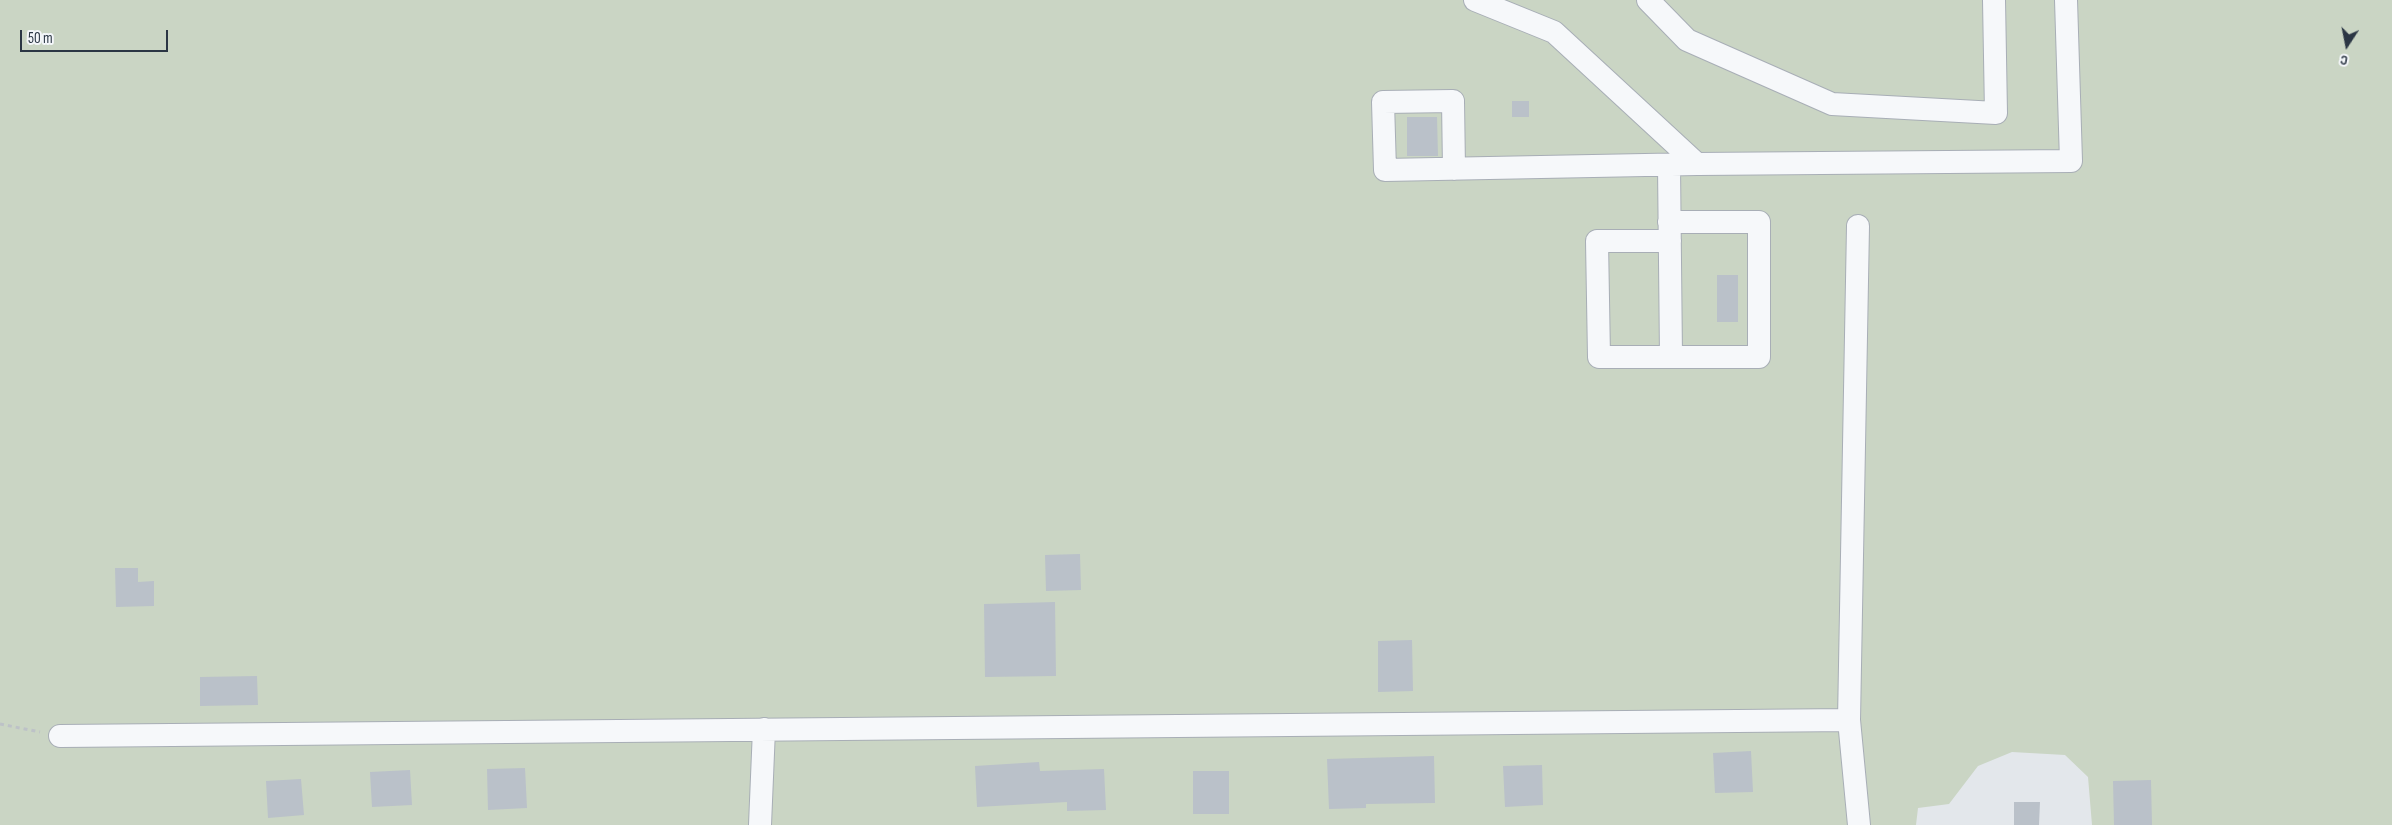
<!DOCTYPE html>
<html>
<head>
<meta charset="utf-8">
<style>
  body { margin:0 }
  #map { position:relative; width:2392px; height:825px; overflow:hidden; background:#e3e7eb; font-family:"Sofia Sans Condensed",sans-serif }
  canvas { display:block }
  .north { position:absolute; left:2322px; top:20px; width:50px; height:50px; -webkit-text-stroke:4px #f3f6f9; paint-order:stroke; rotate:191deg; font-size:14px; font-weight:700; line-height:20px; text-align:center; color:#2b3644 }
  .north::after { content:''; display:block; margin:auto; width:18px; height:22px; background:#2b3644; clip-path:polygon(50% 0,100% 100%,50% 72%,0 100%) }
  .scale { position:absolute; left:20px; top:30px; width:148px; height:22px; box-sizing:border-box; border:2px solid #2b3644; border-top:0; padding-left:6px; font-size:15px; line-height:18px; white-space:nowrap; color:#2b3644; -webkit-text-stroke:4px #f3f6f9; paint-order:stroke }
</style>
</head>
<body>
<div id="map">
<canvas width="2392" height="825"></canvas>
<div class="north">С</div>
<div class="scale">50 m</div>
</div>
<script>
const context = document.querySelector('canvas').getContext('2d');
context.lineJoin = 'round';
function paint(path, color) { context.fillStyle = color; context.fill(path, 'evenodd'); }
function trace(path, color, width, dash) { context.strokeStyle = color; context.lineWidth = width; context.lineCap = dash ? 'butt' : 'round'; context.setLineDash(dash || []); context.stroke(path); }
const green = new Path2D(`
  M 0,0 L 2392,0 L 2392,825 L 2092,825 L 2088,777 L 2065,755 L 2012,752 L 1978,766 L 1949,804 L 1918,808 L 1916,825 L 0,825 Z`);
const building = new Path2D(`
  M 1512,101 L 1529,101 L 1529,117 L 1512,117 Z
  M 1407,117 L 1437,117 L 1438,156 L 1407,156 Z
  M 1717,275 L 1738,275 L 1738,322 L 1717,322 Z
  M 1080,554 L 1081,590 L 1046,591 L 1045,555 Z
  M 115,568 L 138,568 L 138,582 L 154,581 L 154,606 L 116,607 Z
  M 1055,602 L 1056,676 L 985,677 L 984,604 Z
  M 1412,640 L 1413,691 L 1378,692 L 1378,641 Z
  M 257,676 L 258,705 L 200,706 L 200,677 Z
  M 1751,751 L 1753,792 L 1715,793 L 1713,753 Z
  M 1434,756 L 1435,803 L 1366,804 L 1366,808 L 1329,809 L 1327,759 Z
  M 1039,762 L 1040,771 L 1104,769 L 1106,810 L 1067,811 L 1067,802 L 977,807 L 975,766 Z
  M 1542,765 L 1543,805 L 1505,807 L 1503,766 Z
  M 525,768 L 527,808 L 488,810 L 487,769 Z
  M 410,770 L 412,805 L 372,807 L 370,772 Z
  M 1193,771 L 1229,771 L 1229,814 L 1193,814 Z
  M 301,779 L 304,815 L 268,818 L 266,781 Z
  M 2151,780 L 2152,825 L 2114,825 L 2113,781 Z
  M 2014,802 L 2040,802 L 2039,825 L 2014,825 Z`);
const path = new Path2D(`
  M 0,724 L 40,732`);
const minor = new Path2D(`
  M 1475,0 L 1554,32 L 1697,164
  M 1648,0 L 1687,40 L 1832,104 L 1996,113 L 1994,0
  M 1669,166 L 1671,357
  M 1454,169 L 1453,101 L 1383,102 L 1385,170 L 1697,164 L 2071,161 L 2066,0
  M 1669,222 L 1759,222 L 1759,357 L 1599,357 L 1597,241 L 1670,241
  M 1858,226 L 1849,720 L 1859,825
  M 60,736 L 1849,720
  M 760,825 L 764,729`);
paint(green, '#cad5c4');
paint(building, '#bac1c9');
trace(minor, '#a8aeb6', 24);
trace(path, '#bdc2c7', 3, [4, 4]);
trace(minor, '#f6f8fa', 22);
</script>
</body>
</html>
